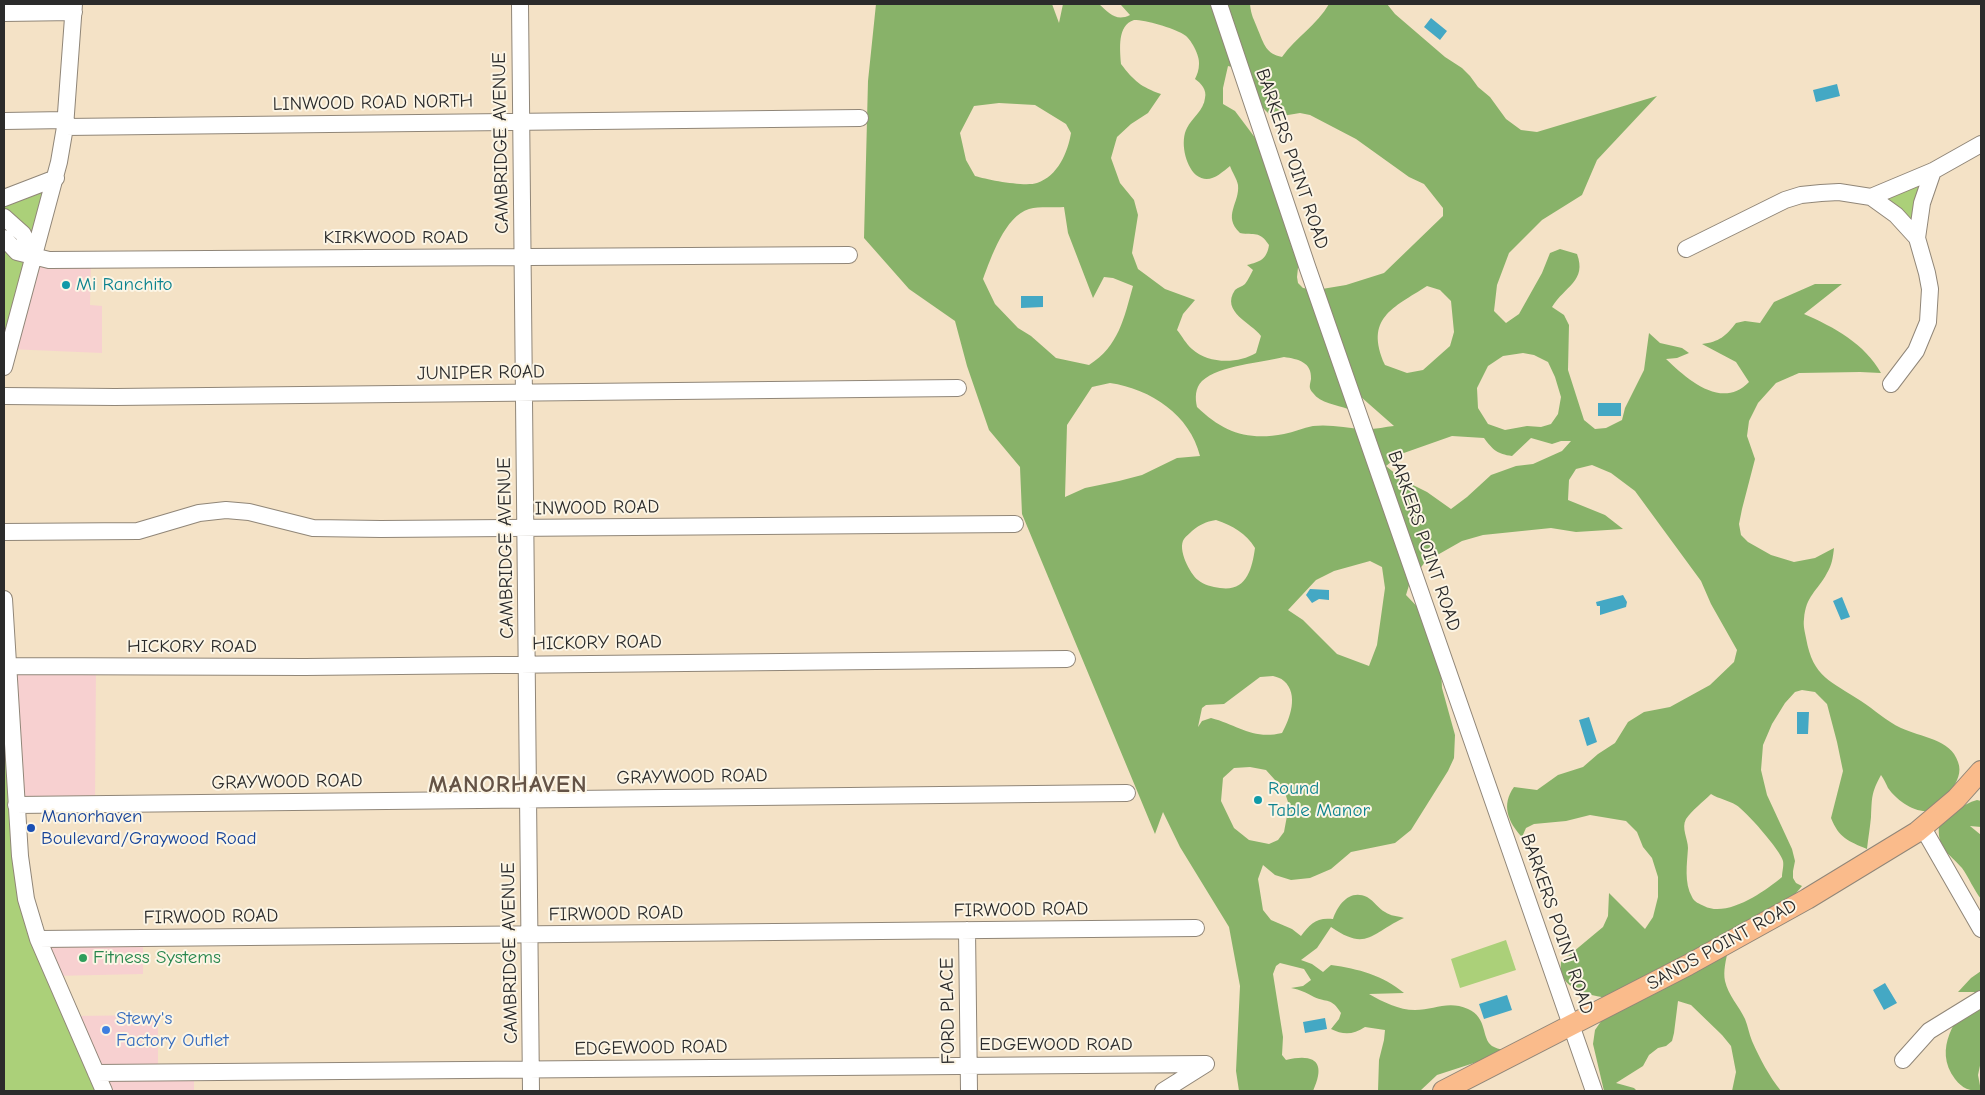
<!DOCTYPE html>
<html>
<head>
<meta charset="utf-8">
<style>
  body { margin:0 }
  #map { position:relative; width:1985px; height:1095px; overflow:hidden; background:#f4e2c6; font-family:"Comic Neue",sans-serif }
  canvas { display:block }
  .frame { position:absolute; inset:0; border:5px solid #2b2b2b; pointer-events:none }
</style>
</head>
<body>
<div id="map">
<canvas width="1985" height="1095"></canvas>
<div class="frame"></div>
</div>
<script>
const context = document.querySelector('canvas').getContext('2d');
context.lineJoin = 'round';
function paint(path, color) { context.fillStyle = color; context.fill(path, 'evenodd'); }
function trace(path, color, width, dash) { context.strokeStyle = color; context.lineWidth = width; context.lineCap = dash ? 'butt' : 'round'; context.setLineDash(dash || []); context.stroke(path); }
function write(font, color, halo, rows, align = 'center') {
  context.font = font + ' "Comic Neue",sans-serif'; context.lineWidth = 4; context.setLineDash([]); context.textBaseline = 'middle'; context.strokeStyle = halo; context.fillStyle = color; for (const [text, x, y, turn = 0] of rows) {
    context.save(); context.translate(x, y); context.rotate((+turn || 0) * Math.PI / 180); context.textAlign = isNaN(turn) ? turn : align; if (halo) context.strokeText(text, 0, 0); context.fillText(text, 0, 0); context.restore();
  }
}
const built = new Path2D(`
  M 33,256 L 91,261 L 90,305 L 102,306 L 102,353 L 8,349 Z
  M 8,666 L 96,667 L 95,804 L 16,805 Z
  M 143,938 L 143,974 L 53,976 L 38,939 Z
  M 158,1015 L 158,1071 L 194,1071 L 194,1091 L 104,1091 L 71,1016 Z`);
const green = new Path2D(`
  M 56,178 L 4,366 L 4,198 Z
  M 1925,179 L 1913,227 L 1881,198 Z
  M 4,595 L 26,900 L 104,1091 L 4,1091 Z
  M 1506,940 L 1516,970 L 1460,988 L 1451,959 Z`);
const forest = new Path2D(`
  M 876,4 L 1052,4 L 1059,23 L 1063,4 L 1099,4 C 1109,13 1116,22 1130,15 L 1121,5 L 1123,4 L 1250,4 C 1251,16 1254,19 1258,30 C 1264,44 1266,54 1282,57 C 1296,37 1317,25 1329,4 L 1387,4 L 1395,14 L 1445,57 L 1462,68 L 1470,76 L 1478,87 L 1490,97 L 1506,119 L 1521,130 L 1537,132 L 1657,96 L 1597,160 L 1582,195 L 1542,220 L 1509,253 L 1497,285 L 1494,311 L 1506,323 L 1519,314 L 1542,273 L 1550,253 L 1560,249 L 1577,254 C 1587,281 1565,286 1552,307 L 1564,315 L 1569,325 L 1568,370 L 1584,420 L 1595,429 L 1606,428 L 1622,420 L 1625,408 L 1644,370 L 1649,333 L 1660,343 L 1682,348 L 1689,353 L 1677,358 L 1666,359 C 1688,380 1722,410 1749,382 L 1736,362 L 1702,344 C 1719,342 1726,336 1736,323 L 1745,321 L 1760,323 L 1774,302 L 1815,284 L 1842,284 L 1804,314 C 1834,327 1865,344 1881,373 L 1860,372 L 1799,373 L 1776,383 L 1758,403 L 1749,421 L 1747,436 L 1755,459 L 1742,509 L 1739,524 L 1741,535 L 1748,542 L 1771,555 L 1794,562 L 1815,558 L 1834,548 C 1833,557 1832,565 1827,573 C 1817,592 1806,595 1804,619 C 1803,626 1805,632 1806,638 C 1813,678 1831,681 1861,701 C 1875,710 1886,721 1901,728 C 1920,737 1951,739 1958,762 C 1962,772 1957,782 1951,790 C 1946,795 1943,804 1937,808 C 1921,818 1898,802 1888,788 C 1886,784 1884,779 1881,775 C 1871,793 1872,798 1871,817 C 1870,828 1868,839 1867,849 C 1848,841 1839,838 1831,818 L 1843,771 L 1837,742 L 1827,704 L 1815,692 L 1802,690 L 1795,692 L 1785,703 L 1772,724 L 1763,745 L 1761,770 L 1767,795 L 1792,849 L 1795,861 L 1793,871 L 1793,878 L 1796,883 L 1802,886 L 1792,898 L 1610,998 C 1589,996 1557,989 1561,962 L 1603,927 L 1608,916 L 1609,893 L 1645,929 L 1653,917 L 1658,897 L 1658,877 L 1652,858 L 1643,847 L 1637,832 L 1626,821 L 1590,815 L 1566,821 L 1534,824 L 1526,828 L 1522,837 C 1508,822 1501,805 1514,787 L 1537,790 L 1558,775 L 1583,767 L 1598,754 L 1615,743 L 1628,722 L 1644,712 L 1670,707 L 1710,685 L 1734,662 L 1737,650 L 1711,604 L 1701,581 L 1635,491 L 1611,473 L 1592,465 L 1576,469 L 1569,480 L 1568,500 L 1605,515 L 1623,529 L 1576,532 L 1551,528 L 1483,535 L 1462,541 L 1425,562 L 1410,582 L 1406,595 L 1429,619 L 1440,648 L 1442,688 L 1455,735 L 1454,758 L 1448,771 L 1411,830 L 1395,843 L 1351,852 L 1331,869 L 1310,878 L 1291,880 L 1275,875 L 1263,865 L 1258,879 L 1263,910 L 1271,920 L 1292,929 L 1301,936 C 1310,924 1316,917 1333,919 C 1338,905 1349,889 1367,897 C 1374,901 1379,909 1385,912 C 1390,916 1398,916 1404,918 C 1371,933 1367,952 1331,927 L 1317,948 L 1301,960 L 1312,964 L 1323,972 L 1331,965 C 1359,969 1382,975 1404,993 L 1369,994 C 1383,1002 1399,1010 1415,1010 C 1434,1010 1448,1000 1468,1009 C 1488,1018 1481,1038 1492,1046 C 1495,1048 1500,1049 1503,1050 L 1477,1062 L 1437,1075 L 1420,1091 L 1378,1091 L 1379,1060 L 1384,1040 L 1385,1030 L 1365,1027 C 1353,1035 1343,1035 1331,1029 L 1339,1019 L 1341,1013 C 1331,997 1327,1003 1314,997 C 1305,992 1301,990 1291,988 L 1303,986 L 1311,980 L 1304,969 L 1280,963 L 1276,966 L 1273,974 L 1283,1037 L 1282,1055 L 1286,1060 C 1316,1053 1326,1063 1313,1091 L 1239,1091 L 1236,1071 L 1240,986 L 1229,927 L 1180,847 L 1163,812 L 1155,834 L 1022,514 L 1020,467 L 989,430 L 967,366 L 955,321 L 909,289 L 864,238 L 868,81 ZM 1134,20 C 1146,20 1173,28 1183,34 C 1191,38 1200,56 1199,64 C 1199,70 1197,75 1195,79 C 1201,83 1207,90 1205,98 C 1204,110 1192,118 1187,128 C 1180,141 1185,165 1196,175 C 1209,185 1220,174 1230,166 C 1232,172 1237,179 1238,185 C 1240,203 1222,216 1240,233 C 1255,236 1259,230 1269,245 C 1267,259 1260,262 1247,265 L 1253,270 C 1251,274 1248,280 1245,284 C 1242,287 1238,287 1235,290 C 1220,312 1252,323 1261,336 L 1256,353 C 1238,364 1208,364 1192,349 C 1186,344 1182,336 1177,330 L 1183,314 L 1195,300 L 1165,289 L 1138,269 L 1132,253 L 1138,215 L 1134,200 L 1120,183 L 1111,158 L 1117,137 L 1131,124 L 1148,113 L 1161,94 C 1141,87 1134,81 1121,64 C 1120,49 1117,25 1134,20 ZM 1228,66 L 1243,70 L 1261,106 L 1269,114 L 1282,116 L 1300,113 L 1310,115 L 1356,139 L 1409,177 L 1424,184 L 1443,208 L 1443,216 L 1384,273 L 1346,285 L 1316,290 L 1303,288 L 1298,283 L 1297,277 L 1299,258 L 1259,143 L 1235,111 L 1223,104 L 1223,88 ZM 999,103 L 1035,105 L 1066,124 L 1071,133 C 1068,152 1058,176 1037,183 C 1025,187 988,180 975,176 L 966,160 L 960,133 L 974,106 ZM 1064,207 L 1068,233 L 1093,298 L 1104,277 L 1113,278 L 1133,286 C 1124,318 1119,346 1089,365 L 1056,358 L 1031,336 L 1018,328 L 995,304 L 983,279 C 991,258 1005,216 1029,209 C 1040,206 1054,208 1064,207 ZM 1427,286 L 1440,290 L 1451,301 L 1454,332 L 1450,346 L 1423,370 L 1407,373 L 1385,365 C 1364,318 1393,308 1427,286 ZM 1523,353 L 1534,355 L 1548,362 L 1555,377 L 1561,397 L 1558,414 L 1551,424 L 1541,427 L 1527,426 L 1505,430 L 1488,424 L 1478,408 L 1477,388 L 1488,366 L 1503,356 ZM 1284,357 C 1298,359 1312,362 1311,379 C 1310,385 1308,388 1313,393 C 1320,403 1337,405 1348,409 L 1344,382 L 1394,426 C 1384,427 1373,430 1363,429 C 1347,428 1330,424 1313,426 C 1303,428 1294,432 1284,434 C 1247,441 1223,432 1197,407 C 1195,398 1195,388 1202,381 C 1220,365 1261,363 1284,357 ZM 1110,383 C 1151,389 1190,415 1200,456 L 1177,458 L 1142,475 L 1119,481 L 1085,488 L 1065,497 L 1067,425 L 1092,387 ZM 1452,436 L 1484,438 C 1493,450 1497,454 1512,456 L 1531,438 L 1552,444 L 1561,441 L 1571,441 L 1562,451 L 1533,464 L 1516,466 L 1491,475 L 1467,497 L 1451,509 L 1427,492 L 1403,480 L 1386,466 L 1401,454 ZM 1216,520 C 1233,526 1246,533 1255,548 C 1252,570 1246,592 1220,588 C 1212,587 1204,585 1198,580 C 1190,574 1177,549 1184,539 C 1186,536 1190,533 1192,531 C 1201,524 1205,522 1216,520 ZM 1370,561 L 1382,567 L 1385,588 L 1377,645 L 1369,666 L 1337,654 L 1303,620 L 1288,610 L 1316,580 L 1334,571 ZM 1273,676 C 1276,677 1281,678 1284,681 C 1299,694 1290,719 1282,733 C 1252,740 1238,725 1211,718 L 1202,721 L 1198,727 L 1202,708 L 1206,705 L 1224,704 L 1260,677 ZM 1250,767 L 1266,770 L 1284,790 L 1289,805 L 1284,832 L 1278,840 L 1269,844 L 1249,840 L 1234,828 L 1221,801 L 1223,778 L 1234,768 ZM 1711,794 C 1719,799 1728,800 1736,805 C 1745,810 1781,851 1783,861 C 1784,866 1782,872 1782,877 C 1764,892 1727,918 1704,906 C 1700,904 1694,902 1692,897 C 1684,883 1687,864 1688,848 C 1688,839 1681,828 1686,819 C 1692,810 1703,802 1711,794 Z
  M 1977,800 L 1981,801 L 1981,827 L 1970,826 L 1981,835 L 1981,899 C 1974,890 1969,878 1962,868 C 1947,851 1937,849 1939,824 C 1951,815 1962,804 1977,800 Z
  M 1728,950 C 1726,960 1723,971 1725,981 C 1728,995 1739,1006 1745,1019 C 1748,1026 1749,1034 1752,1041 C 1760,1059 1769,1076 1781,1091 L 1732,1091 L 1736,1072 L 1731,1046 L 1722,1035 L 1691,1005 L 1678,1001 L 1674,1033 L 1672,1041 L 1666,1046 L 1658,1048 L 1649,1055 L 1643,1066 L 1616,1083 L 1634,1088 L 1637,1091 L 1604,1091 L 1593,1044 L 1595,1030 L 1604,1017 L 1618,1008 L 1629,1007 L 1639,998 Z
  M 1981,971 L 1981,1061 L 1978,1075 L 1981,1091 C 1969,1091 1963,1089 1955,1079 C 1932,1048 1957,1018 1975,992 L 1958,992 L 1971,978 Z`);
const water = new Path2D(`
  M 1431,18 L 1447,31 L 1440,40 L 1424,27 Z
  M 1837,84 L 1840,96 L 1816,102 L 1813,90 Z
  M 1021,296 L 1043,296 L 1043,307 L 1021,308 Z
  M 1598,403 L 1621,403 L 1621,416 L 1598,416 Z
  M 1310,589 L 1329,590 L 1329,600 L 1319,599 L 1312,603 L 1306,595 Z
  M 1623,595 L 1627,602 L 1626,607 L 1600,615 L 1600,606 L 1597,606 L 1596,602 Z
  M 1842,597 L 1850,617 L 1841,620 L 1833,601 Z
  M 1797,712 L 1809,712 L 1808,734 L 1797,734 Z
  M 1589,717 L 1597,742 L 1587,746 L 1579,720 Z
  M 1885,983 L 1897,1003 L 1884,1010 L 1873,990 Z
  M 1507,995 L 1512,1010 L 1484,1019 L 1479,1004 Z
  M 1325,1018 L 1327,1029 L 1305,1033 L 1303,1022 Z`);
const minor = new Path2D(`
  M 520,4 L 531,1091
  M 1219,4 L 1307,266 L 1594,1091
  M 4,13 L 74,12
  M 4,121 L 66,120
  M 65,127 L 860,118
  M 1871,197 L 1896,215 L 1917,238
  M 4,198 L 56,178
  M 4,217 L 23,234 L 33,256
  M 4,238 L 17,252 L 49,260 L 849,255
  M 1686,249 L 1785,200 L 1801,195 L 1821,193 L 1839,192 L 1871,197 L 1933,171 L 1981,144
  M 4,367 L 59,162 L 65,127 L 74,4
  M 1891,384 L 1916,351 L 1928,322 L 1930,289 L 1927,273 L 1917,238 L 1922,203 L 1933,171
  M 4,396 L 115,397 L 958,388
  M 4,532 L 138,531 L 199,513 L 226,510 L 249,512 L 313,528 L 381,529 L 1015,524
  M 4,599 L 20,856 L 26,899 L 38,939 L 104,1091
  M 8,666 L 305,667 L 1067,659
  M 16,805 L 1127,793
  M 1923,828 L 1981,929
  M 967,930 L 969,1091
  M 38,939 L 1196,928
  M 1903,1060 L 1929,1031 L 1981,999
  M 96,1073 L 1206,1064
  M 1163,1091 L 1206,1064`);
const major = new Path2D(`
  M 1443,1091 L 1688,965 L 1807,899 L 1917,832 L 1956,799 L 1981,771`);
const markers = [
  [66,285,5,"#0f9aa8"],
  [1258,800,5,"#0f9aa8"],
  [31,828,5,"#1a4fb4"],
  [83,958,5,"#2e9e5b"],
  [106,1030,5,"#3f7fe0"]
];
const streetNames = [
  ["LINWOOD ROAD NORTH",373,103,-1],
  ["CAMBRIDGE AVENUE",501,143,-91],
  ["BARKERS POINT ROAD",1292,159,71],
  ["KIRKWOOD ROAD",396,238],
  ["JUNIPER ROAD",481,373,-1],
  ["INWOOD ROAD",597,508,-1],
  ["BARKERS POINT ROAD",1424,541,71],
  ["CAMBRIDGE AVENUE",506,548,-91],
  ["HICKORY ROAD",597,643,-1],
  ["HICKORY ROAD",192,647],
  ["GRAYWOOD ROAD",692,777,-1],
  ["GRAYWOOD ROAD",287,782,-1],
  ["FIRWOOD ROAD",1021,910,-1],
  ["FIRWOOD ROAD",616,914,-1],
  ["FIRWOOD ROAD",211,917,-1],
  ["BARKERS POINT ROAD",1557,924,71],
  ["SANDS POINT ROAD",1722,945,-29],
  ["CAMBRIDGE AVENUE",510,953,-91],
  ["FORD PLACE",948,1011,-91],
  ["EDGEWOOD ROAD",1056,1045],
  ["EDGEWOOD ROAD",651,1048,-1]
];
const cultureNames = [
  ["Mi Ranchito",76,285],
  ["Round",1268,789],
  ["Table Manor",1268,811]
];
const transitNames = [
  ["Manorhaven",41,817],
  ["Boulevard/Graywood Road",41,839]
];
const leisureNames = [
  ["Fitness Systems",93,958]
];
const shopNames = [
  ["Stewy's",116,1019],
  ["Factory Outlet",116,1041]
];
const districtNames = [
  ["MANORHAVEN",508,785]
];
paint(built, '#f7d0d0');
paint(green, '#abd079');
paint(forest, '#88b269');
paint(water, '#44a8c4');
trace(minor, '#908678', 18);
trace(major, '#908678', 22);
trace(minor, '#fff', 16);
trace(major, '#fabb8b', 20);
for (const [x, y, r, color] of markers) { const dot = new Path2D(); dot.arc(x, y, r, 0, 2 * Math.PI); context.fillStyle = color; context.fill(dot); trace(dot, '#fcf5e5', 2); }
write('19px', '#2b2b2b', '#fcf5e5', streetNames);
write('19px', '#0d838f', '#fcf5e5', cultureNames, 'left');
write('19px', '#164399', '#fcf5e5', transitNames, 'left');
write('19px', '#27864d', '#fcf5e5', leisureNames, 'left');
write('19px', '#366cbe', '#fcf5e5', shopNames, 'left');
context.letterSpacing = '1px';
write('bold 24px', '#645346', '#fcf5e5', districtNames);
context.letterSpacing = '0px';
</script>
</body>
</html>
